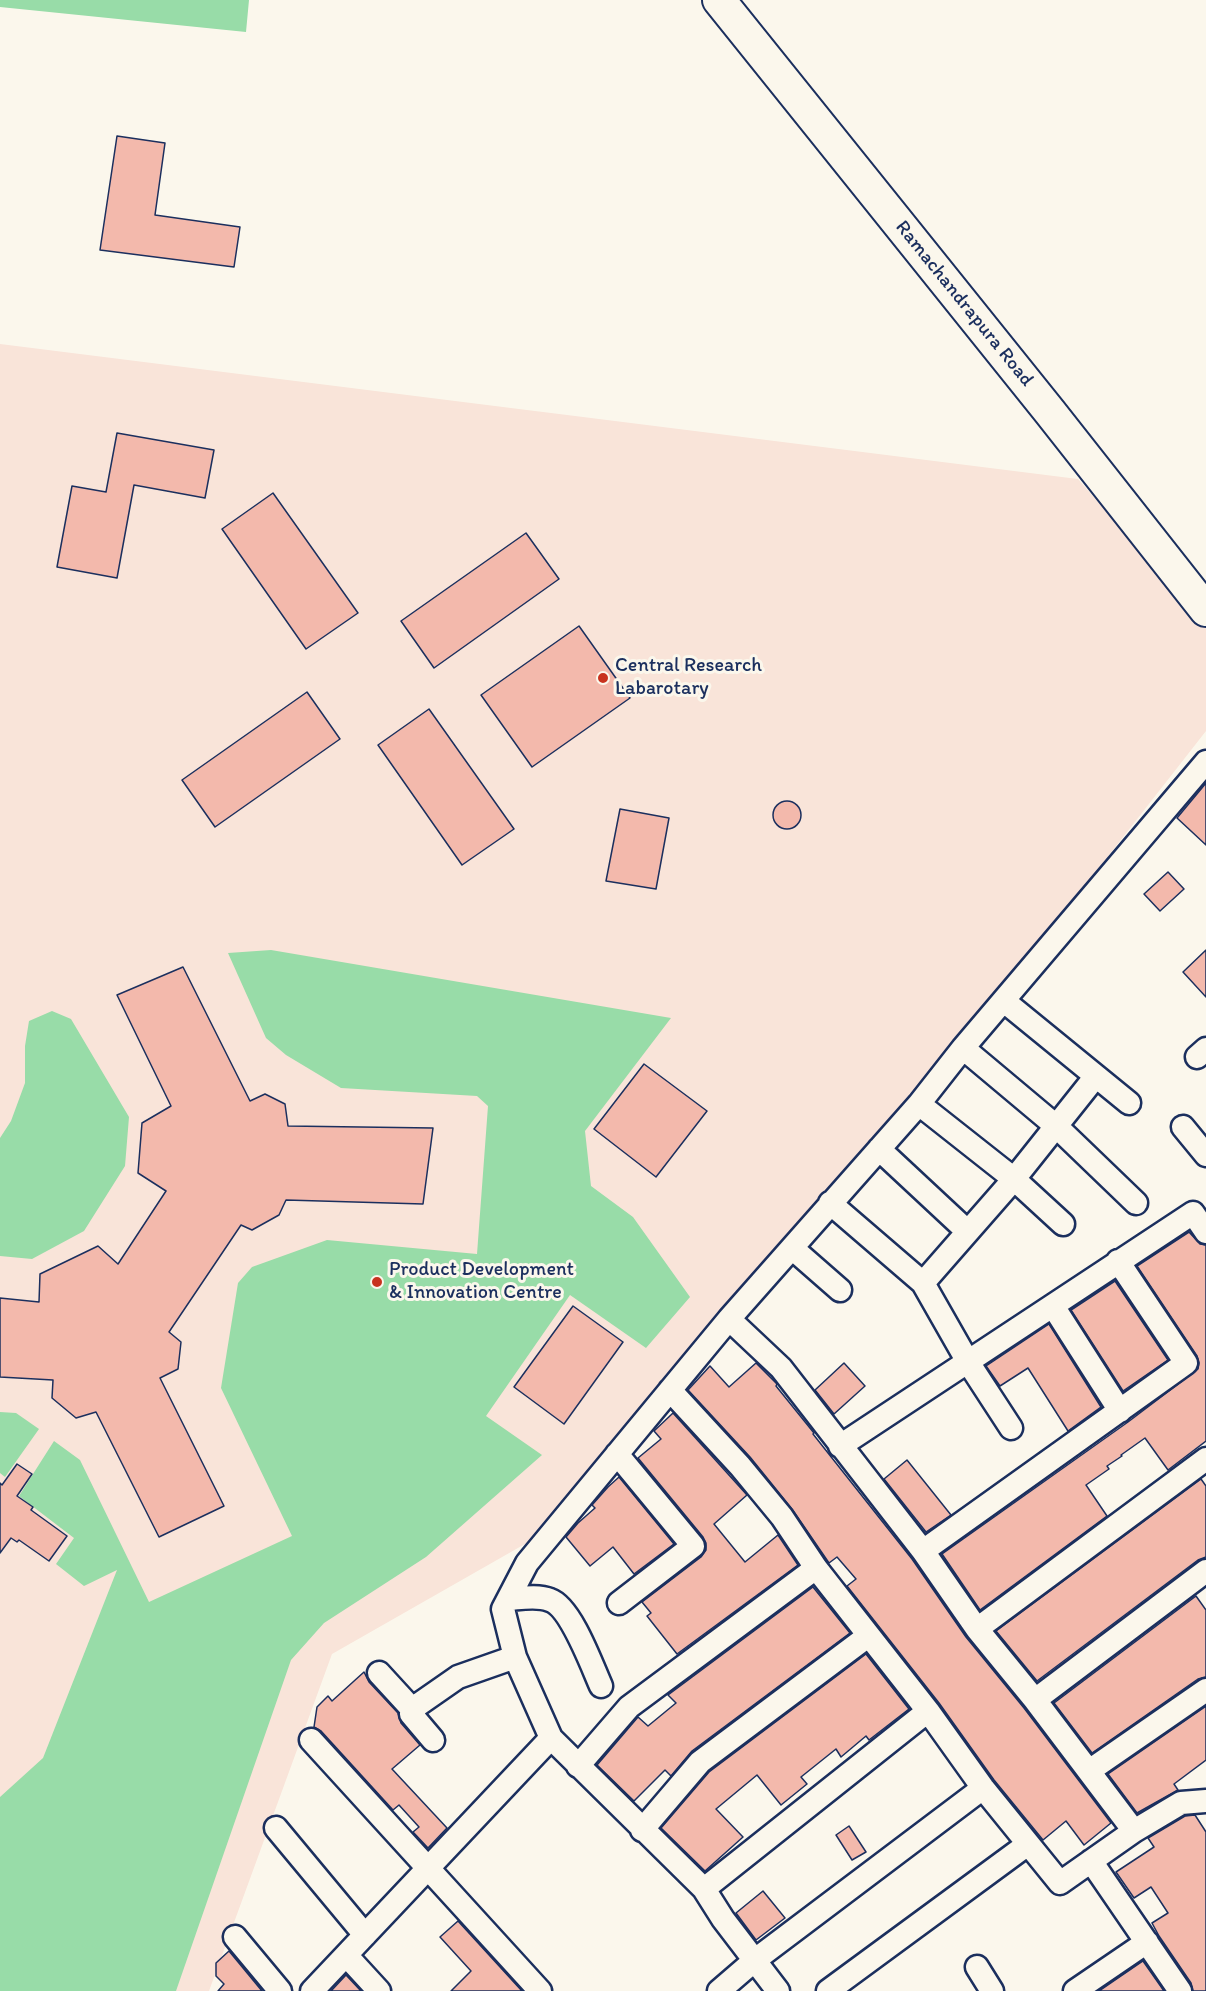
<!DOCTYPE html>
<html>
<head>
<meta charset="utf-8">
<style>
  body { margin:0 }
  canvas { display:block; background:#fbf7ec }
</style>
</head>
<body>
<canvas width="1206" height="1991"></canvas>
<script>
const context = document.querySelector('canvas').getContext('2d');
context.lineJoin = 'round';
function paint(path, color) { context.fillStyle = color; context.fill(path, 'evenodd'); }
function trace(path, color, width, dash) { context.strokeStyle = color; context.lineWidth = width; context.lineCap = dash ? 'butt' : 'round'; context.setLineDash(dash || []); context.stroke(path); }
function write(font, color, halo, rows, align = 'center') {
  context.font = font + ' Itim,sans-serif'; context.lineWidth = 6; context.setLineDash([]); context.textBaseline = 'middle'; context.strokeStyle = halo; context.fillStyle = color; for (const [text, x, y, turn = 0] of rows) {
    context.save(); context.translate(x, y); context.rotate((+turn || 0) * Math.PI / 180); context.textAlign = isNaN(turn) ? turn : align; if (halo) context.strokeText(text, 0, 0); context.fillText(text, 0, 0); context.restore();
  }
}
const built = new Path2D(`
  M 0,344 L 1078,479 L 1206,626 L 1206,731 L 976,1025 L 532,1540 L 332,1654 L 209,1991 L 0,1991 Z`);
const green = new Path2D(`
  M 0,0 L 249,0 L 246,32 L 0,7 Z
  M 271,950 L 671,1018 L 585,1131 L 591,1186 L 633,1217 L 690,1297 L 646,1348 L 570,1295 L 486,1416 L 542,1455 L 426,1557 L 324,1623 L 291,1660 L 176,1991 L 0,1991 L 0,1797 L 43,1758 L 117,1570 L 84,1586 L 56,1564 L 74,1538 L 19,1496 L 54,1441 L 80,1460 L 149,1602 L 292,1536 L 221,1388 L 238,1283 L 252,1267 L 327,1240 L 477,1254 L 488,1106 L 477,1096 L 341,1088 L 286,1055 L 266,1038 L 228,953 Z
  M 52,1011 L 71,1019 L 129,1117 L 125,1166 L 84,1231 L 32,1259 L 0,1256 L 0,1138 L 11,1121 L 25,1083 L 25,1046 L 29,1021 Z
  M 0,1412 L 16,1413 L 39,1429 L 5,1477 L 0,1473 Z`);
const building = new Path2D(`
  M 117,136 L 165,143 L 155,215 L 240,227 L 234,267 L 100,250 Z
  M 117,433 L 214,450 L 205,498 L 134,485 L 117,578 L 57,567 L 72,486 L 106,492 Z
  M 273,493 L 358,613 L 306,649 L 222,529 Z
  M 526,533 L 559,579 L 434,668 L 401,621 Z
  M 579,626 L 630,698 L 532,767 L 481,695 Z
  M 307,692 L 340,739 L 215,827 L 182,780 Z
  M 429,709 L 514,829 L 462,865 L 378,745 Z
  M 1206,783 L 1206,845 L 1177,818 Z
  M773 815a14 14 0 1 1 28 0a14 14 0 1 1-28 0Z
  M 620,809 L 669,818 L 656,889 L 606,881 Z
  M 1168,872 L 1184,889 L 1160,911 L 1144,894 Z
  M 1206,950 L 1206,997 L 1183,972 Z
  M 183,967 L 250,1101 L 265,1094 L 285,1104 L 288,1126 L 433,1128 L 423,1204 L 286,1200 L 279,1215 L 252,1230 L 241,1225 L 169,1332 L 181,1342 L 178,1369 L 160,1378 L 224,1506 L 159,1537 L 96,1412 L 76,1418 L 52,1398 L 53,1380 L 0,1377 L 0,1298 L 39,1302 L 40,1274 L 98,1246 L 118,1264 L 166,1191 L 138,1173 L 142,1123 L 171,1106 L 117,995 Z
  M 644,1064 L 707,1111 L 656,1177 L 594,1129 Z
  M 1189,1232 L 1200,1244 L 1206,1245 L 1206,1441 L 1168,1470 L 1145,1438 L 1121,1455 L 1122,1456 L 1107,1466 L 1109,1469 L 1086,1485 L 1107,1516 L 980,1610 L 942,1554 L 1128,1422 L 1198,1369 L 1199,1363 L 1197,1356 L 1137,1266 Z
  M 1115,1281 L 1168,1360 L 1123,1391 L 1071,1310 Z
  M 573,1306 L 623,1342 L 564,1424 L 514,1387 Z
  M 1049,1324 L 1101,1407 L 1068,1431 L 1028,1368 L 1000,1386 L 986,1366 Z
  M 756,1363 L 777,1384 L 776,1386 L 814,1433 L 813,1434 L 912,1559 L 966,1637 L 1024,1708 L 1111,1823 L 1084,1845 L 1066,1821 L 1043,1840 L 994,1780 L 939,1703 L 847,1586 L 856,1579 L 837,1557 L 829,1563 L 792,1509 L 750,1457 L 688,1390 L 710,1366 L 729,1387 Z
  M 844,1363 L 865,1386 L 834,1414 L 815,1390 Z
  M 673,1413 L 747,1495 L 714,1524 L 745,1562 L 778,1535 L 798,1565 L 677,1654 L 647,1616 L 651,1613 L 642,1602 L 701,1557 L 706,1550 L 706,1543 L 703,1537 L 638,1458 L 661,1439 L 654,1431 Z
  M 907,1460 L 951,1515 L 926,1532 L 884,1479 Z
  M 17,1464 L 32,1474 L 17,1496 L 33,1507 L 31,1510 L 67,1536 L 49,1561 L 19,1540 L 17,1542 L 11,1538 L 0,1553 L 0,1483 L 2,1485 Z
  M 619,1477 L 674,1544 L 634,1574 L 613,1547 L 590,1566 L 566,1537 L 578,1523 L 595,1508 L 592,1505 L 608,1487 Z
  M 1201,1479 L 1206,1486 L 1206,1557 L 1198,1560 L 1037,1681 L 996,1631 Z
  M 813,1587 L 850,1633 L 692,1751 L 671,1776 L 665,1770 L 634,1801 L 597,1765 L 638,1717 L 648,1726 L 676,1703 L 668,1695 Z
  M 1196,1596 L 1206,1610 L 1206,1677 L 1198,1679 L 1092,1753 L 1054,1703 Z
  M 866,1654 L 909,1709 L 869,1740 L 866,1736 L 841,1757 L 836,1749 L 801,1777 L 807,1784 L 781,1805 L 757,1775 L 716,1809 L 743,1837 L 705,1871 L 661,1828 L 709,1772 Z
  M 364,1672 L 369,1682 L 398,1713 L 401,1723 L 420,1745 L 392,1769 L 447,1828 L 428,1848 L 413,1832 L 419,1827 L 399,1805 L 393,1810 L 321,1731 L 314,1727 L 317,1707 L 328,1696 L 332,1701 Z
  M 1206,1706 L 1206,1760 L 1174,1784 L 1178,1790 L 1137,1813 L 1108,1774 Z
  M 1195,1815 L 1206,1832 L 1206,1991 L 1193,1991 L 1191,1983 L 1159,1936 L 1152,1923 L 1168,1913 L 1151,1887 L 1134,1898 L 1116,1872 L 1154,1847 L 1148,1838 L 1185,1816 Z
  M 849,1826 L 866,1852 L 852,1860 L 836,1835 Z
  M 763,1891 L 785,1918 L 756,1940 L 736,1913 Z
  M 458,1921 L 522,1991 L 451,1991 L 471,1971 L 440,1937 Z
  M 229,1951 L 262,1991 L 218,1991 L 224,1984 L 216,1976 L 216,1963 Z
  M 1143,1961 L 1164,1991 L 1099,1991 Z
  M 346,1975 L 361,1991 L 331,1991 Z`);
const street = new Path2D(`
  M 1004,1001 L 1129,1103
  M 963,1048 L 1056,1126 L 1136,1203
  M 1197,1057 L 1206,1049
  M 919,1104 L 1014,1179 L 1063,1224
  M 1183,1127 L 1206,1155
  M 879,1149 L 967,1231
  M 830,1203 L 923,1283 L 968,1362 L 1011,1428
  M 792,1248 L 840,1290
  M 923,1283 L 1014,1179 L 1096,1076
  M 1053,1306 L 1120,1411
  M 729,1319 L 781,1368 L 923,1551 L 977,1629 L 1035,1700 L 1134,1831
  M 670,1390 L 740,1466 L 782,1517 L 816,1568 L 928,1711 L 983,1788 L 1060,1883 L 1134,1831 L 1181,1803 L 1206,1801
  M 840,1446 L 1193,1213 L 1206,1232
  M 617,1454 L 693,1546 L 619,1603
  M 923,1551 L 1186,1363 L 1118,1261
  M 509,1599 C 522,1598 538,1595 550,1600 C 571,1607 592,1666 601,1686
  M 977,1629 L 1206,1459
  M 379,1673 L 412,1709
  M 1035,1700 L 1206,1571
  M 551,1738 L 704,1889 L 723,1919 L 778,1991
  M 311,1740 L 540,1991
  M 433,1740 L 411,1714 L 412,1709 L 458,1677 L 515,1657
  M 578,1766 L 629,1707 L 816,1568
  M 1089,1771 L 1206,1690
  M 276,1828 L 365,1935
  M 642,1830 L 700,1762 L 868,1636
  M 1091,1861 L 1180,1991
  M 704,1889 L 928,1711
  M 235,1937 L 280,1991
  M 346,1955 L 379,1991
  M 977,1967 L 992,1991
  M 312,1991 L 551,1738 L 515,1657 L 503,1609 L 527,1563 L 729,1319 L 919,1104 L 963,1048 L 1206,762
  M 719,1991 L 755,1960 L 983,1788
  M 828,1991 L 1028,1844
  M 1075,1991 L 1147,1942`);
const secondary = new Path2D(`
  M 719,0 L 1050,412 L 1206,610`);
const markers = [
  [603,678,6,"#c8321e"],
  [377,1282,6,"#c8321e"]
];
const streetNames = [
  ["Ramachandrapura Road",964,304,51]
];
const poiNames = [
  ["Central Research",615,666],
  ["Labarotary",615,689],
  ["Product Development",389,1270],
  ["& Innovation Centre",389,1293]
];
paint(built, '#f9e4d9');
paint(green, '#98dca8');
paint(building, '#f3b9ac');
trace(building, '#1b2f5e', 1.5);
trace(street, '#1b2f5e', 27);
trace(secondary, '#1b2f5e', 36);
trace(street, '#fbf7ec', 22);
trace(secondary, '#fbf7ec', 32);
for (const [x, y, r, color] of markers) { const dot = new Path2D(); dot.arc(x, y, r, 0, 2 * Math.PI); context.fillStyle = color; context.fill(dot); trace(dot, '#fbf7ec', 2); }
write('20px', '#1b2f5e', '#fbf7ec', streetNames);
write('20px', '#1b2f5e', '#fbf7ec', poiNames, 'left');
</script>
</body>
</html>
